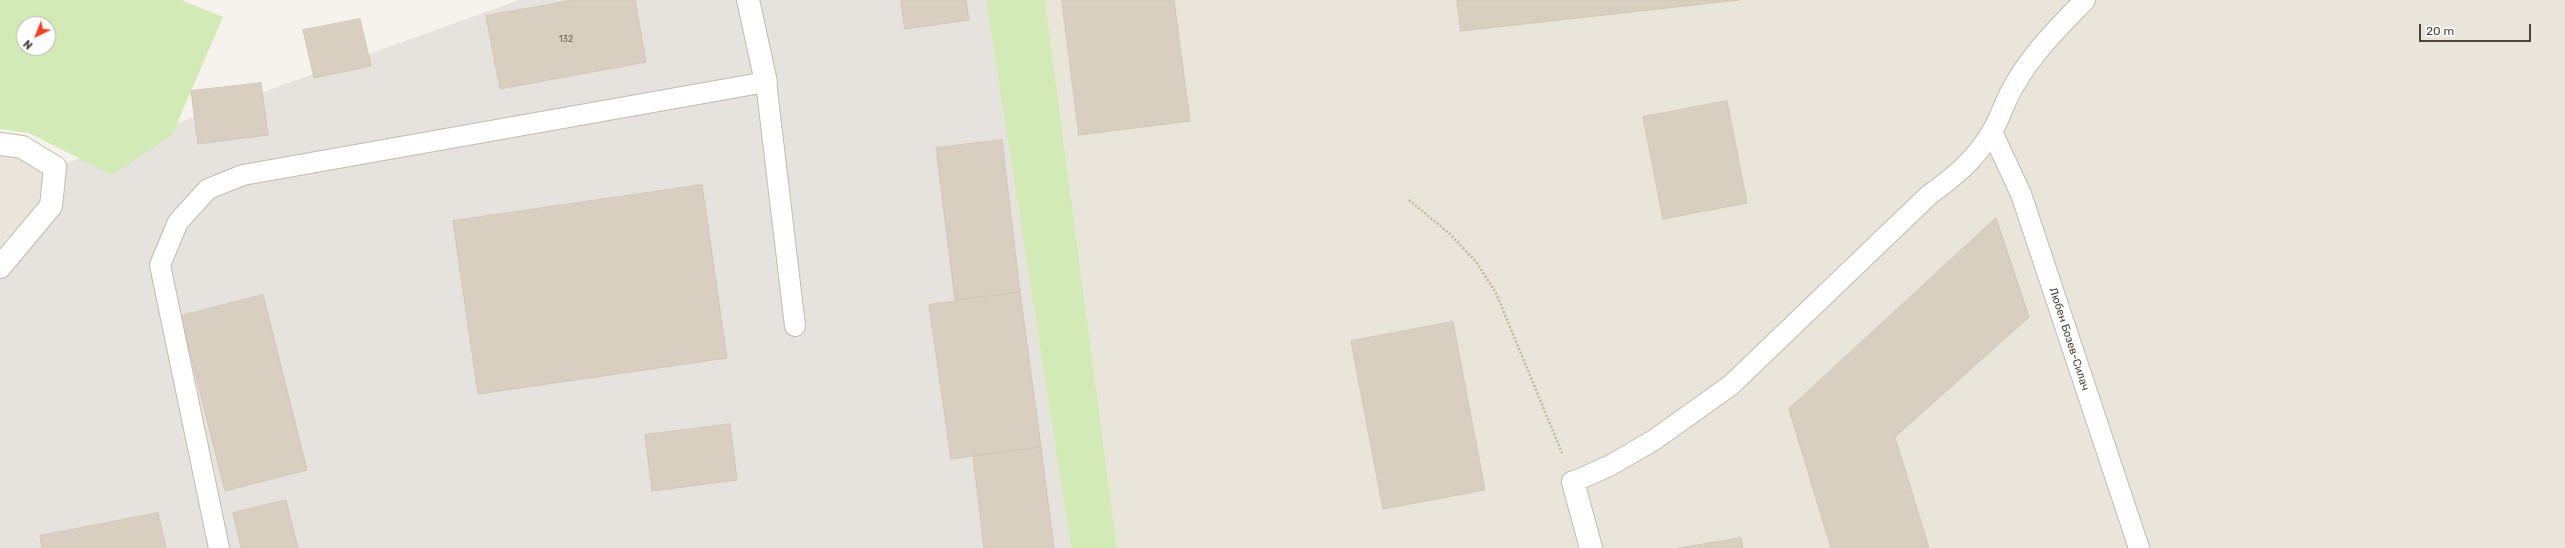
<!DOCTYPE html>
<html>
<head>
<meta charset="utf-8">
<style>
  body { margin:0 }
  #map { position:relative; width:2565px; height:548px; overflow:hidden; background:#f6f3ec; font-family:Rubik,sans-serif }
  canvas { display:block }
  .north { position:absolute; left:16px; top:16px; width:40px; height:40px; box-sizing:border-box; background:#fff; border:1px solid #b7b4b0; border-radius:50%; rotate:223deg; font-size:11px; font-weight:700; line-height:16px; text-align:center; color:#4b4439 }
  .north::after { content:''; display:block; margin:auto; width:14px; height:18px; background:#fc3f1d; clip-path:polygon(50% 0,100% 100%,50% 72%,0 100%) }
  .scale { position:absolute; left:2419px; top:24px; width:112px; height:18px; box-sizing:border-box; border:2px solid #4b4439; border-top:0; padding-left:5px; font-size:12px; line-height:14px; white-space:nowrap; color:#4b4439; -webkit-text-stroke:3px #fff; paint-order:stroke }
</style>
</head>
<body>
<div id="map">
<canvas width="2565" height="548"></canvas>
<div class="north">N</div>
<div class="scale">20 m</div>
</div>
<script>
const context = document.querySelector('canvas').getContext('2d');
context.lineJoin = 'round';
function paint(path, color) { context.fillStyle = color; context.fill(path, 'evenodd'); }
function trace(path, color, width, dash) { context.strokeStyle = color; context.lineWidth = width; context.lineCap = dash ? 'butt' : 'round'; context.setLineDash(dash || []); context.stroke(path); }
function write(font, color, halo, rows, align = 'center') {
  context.font = font + ' Rubik,sans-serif'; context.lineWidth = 3; context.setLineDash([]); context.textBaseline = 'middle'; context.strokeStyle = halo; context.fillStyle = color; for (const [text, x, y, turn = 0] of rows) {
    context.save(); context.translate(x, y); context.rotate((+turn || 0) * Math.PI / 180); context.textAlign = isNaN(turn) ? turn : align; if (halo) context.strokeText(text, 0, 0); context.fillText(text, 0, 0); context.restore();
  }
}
const residential = new Path2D(`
  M 1045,0 L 2565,0 L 2565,548 L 1117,548 Z
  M 0,144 L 55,167 L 51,206 L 0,267 Z`);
const industrial = new Path2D(`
  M 519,0 L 986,0 L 1071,548 L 0,548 L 0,267 L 51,206 L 55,167 Z`);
const green = new Path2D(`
  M 0,0 L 181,0 L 223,17 L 172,135 L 112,175 L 29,133 L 0,129 ZM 24,24 L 48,24 L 48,48 L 24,48 Z
  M 986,0 L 1045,0 L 1117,548 L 1071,548 Z`);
const building = new Path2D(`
  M 574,0 L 635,0 L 646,62 L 500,89 L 486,16 Z
  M 901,0 L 966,0 L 969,20 L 905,29 Z
  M 1062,0 L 1174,0 L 1190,121 L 1079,135 Z
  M 1457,0 L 1739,0 L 1461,31 Z
  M 360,19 L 371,66 L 314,78 L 303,30 Z
  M 261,83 L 268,135 L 198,144 L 191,91 Z
  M 1727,101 L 1747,203 L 1663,219 L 1643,117 Z
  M 1002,140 L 1020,292 L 955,300 L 936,148 Z
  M 702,185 L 727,358 L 478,394 L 453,221 Z
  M 1996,218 L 2029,317 L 1895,437 L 1929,548 L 1831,548 L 1789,409 Z
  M 1020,292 L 1041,447 L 951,459 L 929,305 Z
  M 263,295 L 307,470 L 225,491 L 181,316 Z
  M 1453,322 L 1485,490 L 1383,509 L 1351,341 Z
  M 730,424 L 737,480 L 652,491 L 645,435 Z
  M 1041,447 L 1054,548 L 984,548 L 973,456 Z
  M 286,500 L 298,548 L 241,548 L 233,513 Z
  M 158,513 L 166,548 L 42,548 L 40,536 Z
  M 1741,538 L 1743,548 L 1679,548 Z`);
const path = new Path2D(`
  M 1409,200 L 1451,235 L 1477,263 L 1496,293 L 1562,453`);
const service = new Path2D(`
  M 1992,132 L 2021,194 L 2139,548
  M 1573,482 L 1609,466 L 1654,440 L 1731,385 L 1929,195 C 1954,177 1975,160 1991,133 C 2001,118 2005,99 2015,84 C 2033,52 2060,26 2085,0
  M 219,548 L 160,265 L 178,222 L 208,189 L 243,175 L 766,82 L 795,326`);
const minor = new Path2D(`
  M 748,0 L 766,82
  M 0,144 L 22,147 L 55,167 L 51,206 L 0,267
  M 1573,482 L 1591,548`);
const numberNames = [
  ["132",566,39]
];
const streetNames = [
  ["Любен Бозев-Силач",2069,339,72]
];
paint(residential, '#eae5da');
paint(industrial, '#e6e2dd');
paint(green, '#d2eab5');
paint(building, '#d8cfc1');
trace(building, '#d3c7b4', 1);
trace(service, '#c2bbae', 22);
trace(minor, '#c2bbae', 24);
trace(path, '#c4b79f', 2.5, [2, 2]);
trace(service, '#fff', 20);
trace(minor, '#fff', 22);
write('9px', '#6e675b', null, numberNames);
write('11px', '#4b4439', '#fff', streetNames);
</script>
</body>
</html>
